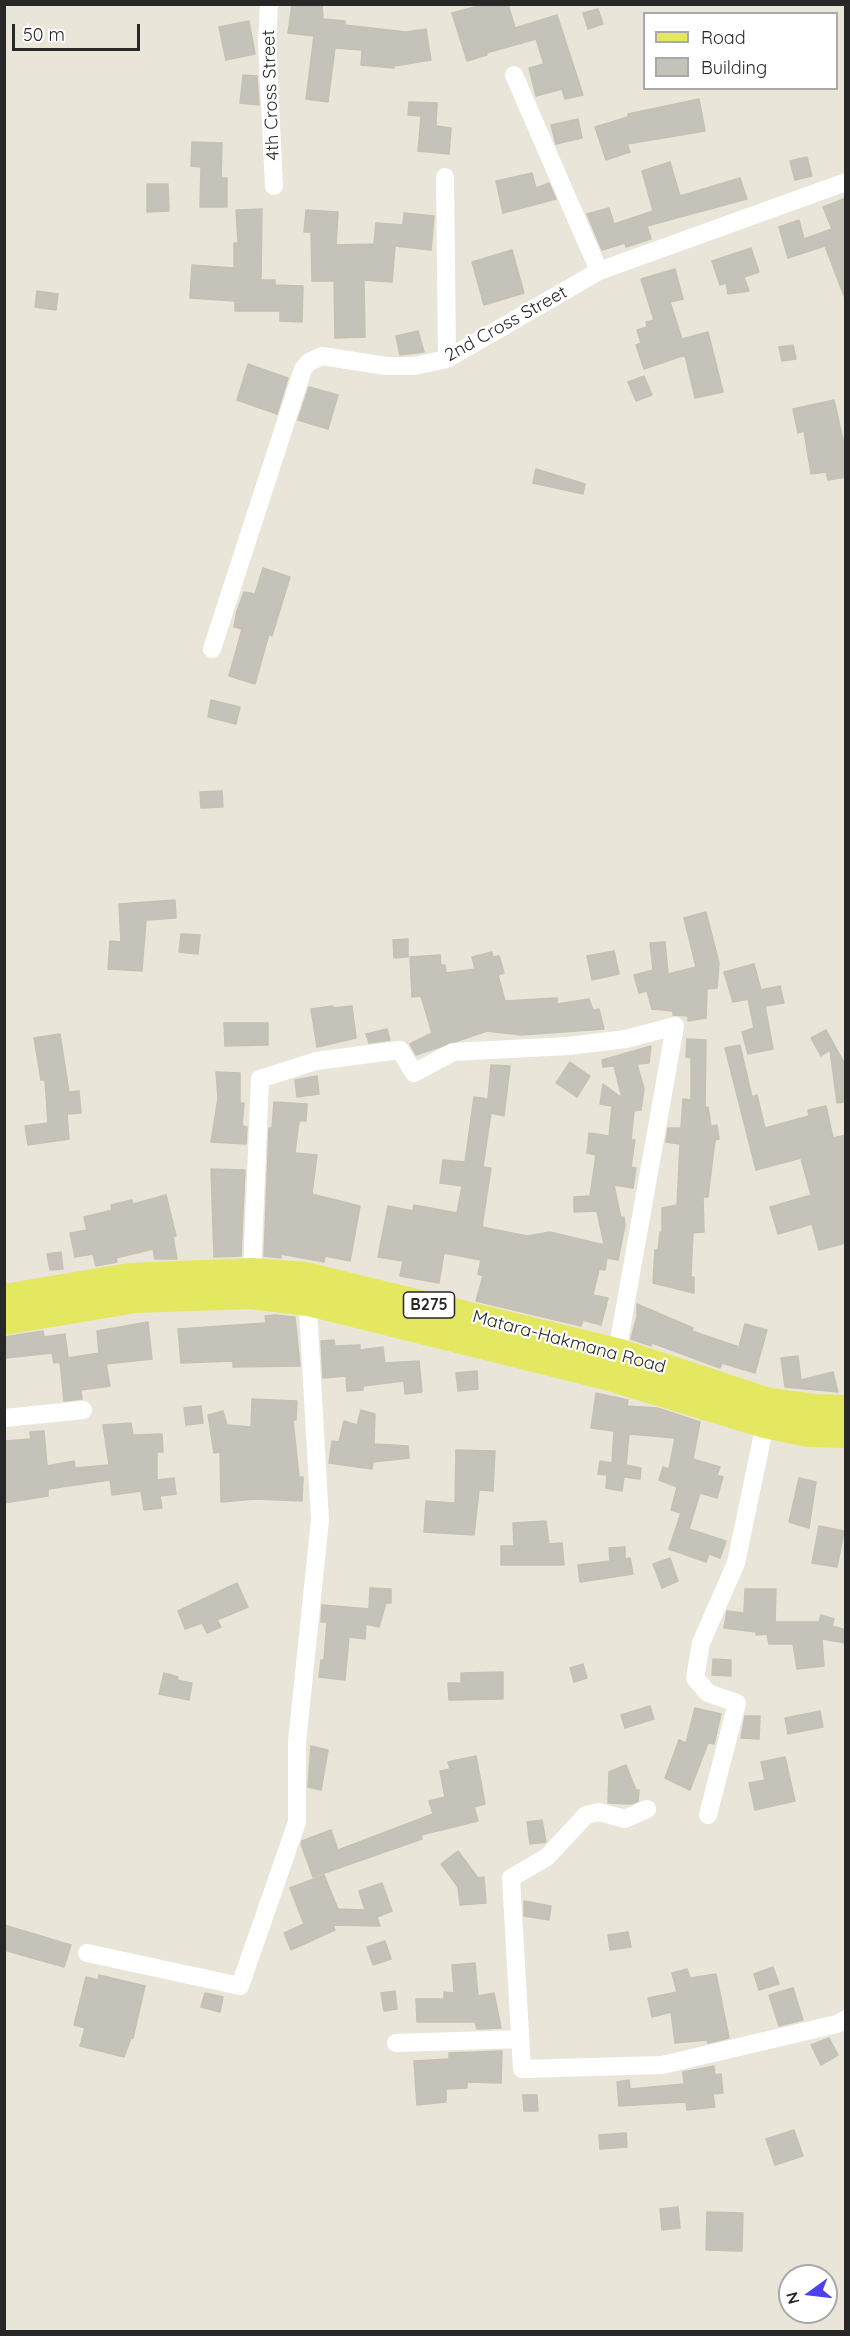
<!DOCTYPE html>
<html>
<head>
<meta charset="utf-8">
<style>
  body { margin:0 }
  #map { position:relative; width:850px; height:2336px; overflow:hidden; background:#e9e6d9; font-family:Quicksand,sans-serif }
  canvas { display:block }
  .frame { position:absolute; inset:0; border:6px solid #272727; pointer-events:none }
  .legend { position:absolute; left:643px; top:12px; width:195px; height:78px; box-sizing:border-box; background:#fff; border:2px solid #a9a9a9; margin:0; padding:8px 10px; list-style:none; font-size:18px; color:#272727 }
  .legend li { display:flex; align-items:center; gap:12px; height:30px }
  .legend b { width:30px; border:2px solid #a9a9a9 }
  .north { position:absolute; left:778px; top:2264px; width:60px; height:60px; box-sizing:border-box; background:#fff; border:2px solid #a9a9a9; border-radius:50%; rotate:255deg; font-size:16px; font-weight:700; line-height:24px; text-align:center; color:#272727 }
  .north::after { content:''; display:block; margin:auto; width:21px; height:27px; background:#4d41ee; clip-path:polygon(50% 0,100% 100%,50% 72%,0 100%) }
  .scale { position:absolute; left:12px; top:24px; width:128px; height:27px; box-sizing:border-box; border:3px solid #272727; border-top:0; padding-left:8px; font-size:18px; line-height:21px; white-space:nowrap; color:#272727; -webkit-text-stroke:4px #fff; paint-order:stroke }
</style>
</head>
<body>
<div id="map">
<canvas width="850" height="2336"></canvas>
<div class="frame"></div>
<ul class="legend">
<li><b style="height:8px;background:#e4e760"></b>Road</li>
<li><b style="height:16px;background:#c4c2b9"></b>Building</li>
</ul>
<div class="north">N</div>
<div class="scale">50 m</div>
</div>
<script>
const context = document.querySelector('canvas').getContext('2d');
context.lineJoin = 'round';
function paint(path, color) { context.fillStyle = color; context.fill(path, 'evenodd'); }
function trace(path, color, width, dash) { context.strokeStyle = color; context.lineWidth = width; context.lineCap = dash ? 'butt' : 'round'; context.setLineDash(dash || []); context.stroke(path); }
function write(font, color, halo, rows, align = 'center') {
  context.font = font + ' Quicksand,sans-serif'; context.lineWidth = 4.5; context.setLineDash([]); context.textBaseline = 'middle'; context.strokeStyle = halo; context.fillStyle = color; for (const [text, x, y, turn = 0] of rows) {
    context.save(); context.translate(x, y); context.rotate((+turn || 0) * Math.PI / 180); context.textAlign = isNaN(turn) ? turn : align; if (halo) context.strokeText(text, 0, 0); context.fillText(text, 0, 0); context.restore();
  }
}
const building = new Path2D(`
  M 292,4 L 322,4 L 323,19 L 345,21 L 345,25 L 406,32 L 426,29 L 431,60 L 394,66 L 394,68 L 361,65 L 362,50 L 335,48 L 328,102 L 306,99 L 314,36 L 288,33 Z
  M 486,4 L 508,4 L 515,28 L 557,15 L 583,95 L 565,99 L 562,89 L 536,96 L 529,68 L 544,64 L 536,39 L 486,53 L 487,55 L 467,61 L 452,13 Z
  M 598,9 L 603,24 L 588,29 L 583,13 Z
  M 249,21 L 255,54 L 226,60 L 219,27 Z
  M 243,75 L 257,76 L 259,105 L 240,103 Z
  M 699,99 L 705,131 L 627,144 L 630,152 L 606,160 L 595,127 L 628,117 L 628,114 Z
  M 409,102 L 437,103 L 436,126 L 451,128 L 449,154 L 418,151 L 421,116 L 408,115 Z
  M 578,119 L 582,138 L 556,144 L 551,125 Z
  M 192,142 L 222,143 L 221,178 L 227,178 L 227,207 L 200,207 L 201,167 L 191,166 Z
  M 807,157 L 812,176 L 795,180 L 790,161 Z
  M 670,162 L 680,196 L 740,178 L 747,199 L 647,226 L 651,239 L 626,247 L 625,243 L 602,250 L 587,214 L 609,208 L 614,224 L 653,211 L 642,171 Z
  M 532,173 L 536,188 L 549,183 L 556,199 L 503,213 L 496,181 Z
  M 147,184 L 168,184 L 169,211 L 147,212 Z
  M 846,198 L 846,296 L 844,296 L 825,246 L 788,258 L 779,227 L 799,220 L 804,239 L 832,229 L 823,207 Z
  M 262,209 L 261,280 L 275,280 L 275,285 L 303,286 L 302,322 L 280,321 L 280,311 L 235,311 L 235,301 L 190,298 L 192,265 L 234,268 L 234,243 L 238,243 L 236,210 Z
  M 306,210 L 338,212 L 336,245 L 374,244 L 376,223 L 403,225 L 404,213 L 434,216 L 431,250 L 395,246 L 392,282 L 364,280 L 365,337 L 335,338 L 334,281 L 312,281 L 311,232 L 304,232 Z
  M 751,248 L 759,272 L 744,277 L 749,291 L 728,294 L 726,283 L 720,285 L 712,261 Z
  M 512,250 L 524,293 L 484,305 L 472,262 Z
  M 675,269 L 683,299 L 670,302 L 682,339 L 708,332 L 723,392 L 695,398 L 685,355 L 644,369 L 636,345 L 641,343 L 637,330 L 647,327 L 646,322 L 654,320 L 641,279 Z
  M 37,291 L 58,294 L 56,310 L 35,307 Z
  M 418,331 L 424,352 L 400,355 L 396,336 Z
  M 793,345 L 796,359 L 782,361 L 779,347 Z
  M 248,364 L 288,378 L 277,414 L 237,400 Z
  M 644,376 L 652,395 L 636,401 L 628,382 Z
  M 309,387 L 338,395 L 328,429 L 298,420 Z
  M 834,400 L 846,453 L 846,477 L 828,480 L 826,472 L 811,474 L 804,431 L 798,433 L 793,409 Z
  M 536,469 L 585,484 L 583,494 L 533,483 Z
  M 263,568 L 290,577 L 272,636 L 269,634 L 255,684 L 229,676 L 242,629 L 234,627 L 237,611 L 244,592 L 255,594 Z
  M 211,700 L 240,707 L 236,724 L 208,717 Z
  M 222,791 L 223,807 L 201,808 L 200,792 Z
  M 175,900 L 176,918 L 146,920 L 142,971 L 108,969 L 110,941 L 121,942 L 119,904 Z
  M 706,912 L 719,963 L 717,988 L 707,989 L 706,1018 L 688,1021 L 688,1016 L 673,1015 L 673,1011 L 652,1009 L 647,991 L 639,993 L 634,975 L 653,970 L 650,943 L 665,942 L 668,974 L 696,967 L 684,918 Z
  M 181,934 L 200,935 L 198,954 L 179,952 Z
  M 408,939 L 408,957 L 394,958 L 393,940 Z
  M 614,951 L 619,974 L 592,980 L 587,956 Z
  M 492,952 L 493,957 L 499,956 L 504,973 L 498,975 L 505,1001 L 557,998 L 557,1004 L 589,999 L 593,1010 L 599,1009 L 604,1029 L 521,1035 L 487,1031 L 416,1055 L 410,1044 L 432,1033 L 421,996 L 412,997 L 410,957 L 440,955 L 441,965 L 445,965 L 446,973 L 475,969 L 472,957 Z
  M 754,964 L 761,990 L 780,986 L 784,1003 L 765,1006 L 773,1049 L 748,1054 L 742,1032 L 754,1028 L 748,999 L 733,1002 L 724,972 Z
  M 333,1006 L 333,1008 L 352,1006 L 356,1038 L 317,1047 L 311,1009 Z
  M 224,1023 L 268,1023 L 268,1045 L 225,1046 Z
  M 387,1029 L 390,1040 L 369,1043 L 366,1034 Z
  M 826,1030 L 846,1066 L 846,1102 L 837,1103 L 830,1050 L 821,1056 L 811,1038 Z
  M 60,1034 L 69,1092 L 79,1091 L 81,1113 L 67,1114 L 69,1139 L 28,1145 L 25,1126 L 48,1123 L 45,1080 L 41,1080 L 34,1038 Z
  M 687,1039 L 706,1040 L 705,1107 L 708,1107 L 711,1126 L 717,1125 L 719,1139 L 715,1140 L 708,1197 L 703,1197 L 704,1232 L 693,1233 L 691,1277 L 694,1277 L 694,1293 L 653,1283 L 655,1250 L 658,1250 L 660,1232 L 662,1233 L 662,1208 L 677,1205 L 680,1144 L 666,1142 L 668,1128 L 681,1128 L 683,1099 L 691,1100 L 691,1058 L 686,1057 Z
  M 740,1045 L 752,1097 L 757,1095 L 765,1128 L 809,1116 L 808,1110 L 826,1106 L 833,1138 L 846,1135 L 846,1243 L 819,1250 L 812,1224 L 778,1234 L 770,1207 L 811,1195 L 801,1158 L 756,1170 L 725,1048 Z
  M 651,1046 L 649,1063 L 637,1064 L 644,1089 L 641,1110 L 634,1111 L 631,1140 L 635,1140 L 631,1167 L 636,1168 L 633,1188 L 614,1185 L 621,1218 L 624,1217 L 625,1225 L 618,1260 L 607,1258 L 605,1270 L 599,1269 L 593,1295 L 608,1298 L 601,1325 L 583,1320 L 581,1326 L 476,1301 L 483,1276 L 478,1274 L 481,1260 L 444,1253 L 439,1283 L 400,1276 L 403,1261 L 378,1257 L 388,1206 L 413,1211 L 414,1205 L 457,1213 L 462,1186 L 440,1183 L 443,1160 L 465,1162 L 474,1097 L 488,1099 L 491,1065 L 510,1066 L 504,1116 L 491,1113 L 483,1167 L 491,1168 L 482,1227 L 527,1236 L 550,1232 L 604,1245 L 597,1211 L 574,1212 L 574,1197 L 590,1196 L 596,1155 L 587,1153 L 589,1133 L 609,1136 L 612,1106 L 600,1104 L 603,1084 L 622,1098 L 614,1066 L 603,1067 L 602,1060 Z
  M 570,1062 L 590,1076 L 577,1097 L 556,1083 Z
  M 216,1072 L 240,1073 L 240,1103 L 244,1103 L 242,1126 L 247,1127 L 246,1144 L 211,1142 L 218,1098 Z
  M 317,1076 L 319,1094 L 297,1097 L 295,1080 Z
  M 274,1102 L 307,1104 L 306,1121 L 299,1121 L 295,1153 L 317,1155 L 312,1194 L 360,1206 L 350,1261 L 325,1256 L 324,1262 L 281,1254 L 281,1258 L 264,1256 L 269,1128 L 272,1128 Z
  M 211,1169 L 245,1170 L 241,1256 L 214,1257 Z
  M 166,1195 L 176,1236 L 173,1237 L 177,1259 L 155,1259 L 153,1249 L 116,1258 L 117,1262 L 96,1266 L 93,1254 L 75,1257 L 70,1233 L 87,1230 L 84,1217 L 112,1210 L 111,1205 L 132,1200 L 133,1204 Z
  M 61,1252 L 63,1269 L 50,1270 L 47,1254 Z
  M 637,1304 L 693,1328 L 692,1331 L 739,1347 L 745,1324 L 767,1330 L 755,1373 L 722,1363 L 720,1368 L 652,1343 L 651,1346 L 631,1339 L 637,1316 Z
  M 275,1315 L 295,1317 L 300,1366 L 233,1367 L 233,1361 L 181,1363 L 178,1329 L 266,1323 L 265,1316 Z
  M 148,1322 L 152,1359 L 106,1364 L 110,1386 L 81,1390 L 82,1399 L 64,1401 L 60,1362 L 54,1363 L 52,1353 L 6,1358 L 4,1337 L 43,1331 L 44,1337 L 65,1334 L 68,1358 L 99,1353 L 97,1331 Z
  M 334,1340 L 335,1346 L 360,1345 L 360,1350 L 383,1347 L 385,1363 L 419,1361 L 422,1392 L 405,1394 L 404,1381 L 363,1386 L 363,1390 L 347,1391 L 346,1376 L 323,1378 L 321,1341 Z
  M 798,1356 L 801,1380 L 833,1372 L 838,1392 L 785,1387 L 781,1358 Z
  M 477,1371 L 478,1389 L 458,1391 L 456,1373 Z
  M 596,1393 L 628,1400 L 627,1406 L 657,1408 L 700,1422 L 693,1459 L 720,1467 L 717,1475 L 723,1477 L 717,1498 L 700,1493 L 689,1529 L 726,1541 L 720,1558 L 709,1554 L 706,1562 L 669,1549 L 681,1513 L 671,1510 L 677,1487 L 659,1480 L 663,1467 L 669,1469 L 675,1438 L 629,1434 L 626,1465 L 641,1468 L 640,1479 L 624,1477 L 622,1491 L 606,1488 L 607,1475 L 598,1474 L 600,1461 L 612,1463 L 614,1431 L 591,1428 Z
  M 252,1399 L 297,1401 L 296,1420 L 293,1420 L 299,1477 L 303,1477 L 302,1501 L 256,1499 L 221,1502 L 220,1452 L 214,1453 L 208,1415 L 223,1411 L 227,1425 L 251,1427 Z
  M 201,1406 L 203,1423 L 186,1425 L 184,1408 Z
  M 361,1410 L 375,1414 L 374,1444 L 408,1446 L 409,1458 L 373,1462 L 372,1469 L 329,1463 L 332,1441 L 339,1442 L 344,1421 L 357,1425 Z
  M 131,1423 L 133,1435 L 162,1434 L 163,1452 L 157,1452 L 157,1480 L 174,1478 L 176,1494 L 160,1496 L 162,1508 L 144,1510 L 141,1491 L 112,1495 L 110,1480 L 48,1489 L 48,1496 L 4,1503 L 4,1441 L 31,1439 L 30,1432 L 44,1431 L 47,1466 L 74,1461 L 75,1468 L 109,1465 L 103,1425 Z
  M 456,1450 L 495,1451 L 493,1491 L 479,1490 L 474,1535 L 424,1532 L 426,1501 L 455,1503 Z
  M 799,1478 L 816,1482 L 809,1528 L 789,1522 Z
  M 546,1521 L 549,1544 L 562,1543 L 564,1565 L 501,1565 L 501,1546 L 514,1546 L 513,1523 Z
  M 819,1526 L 844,1531 L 837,1567 L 812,1563 Z
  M 625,1547 L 625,1559 L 630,1558 L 633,1574 L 580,1582 L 578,1565 L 610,1561 L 609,1548 Z
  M 670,1558 L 678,1581 L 662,1588 L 653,1564 Z
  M 237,1583 L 248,1607 L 217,1620 L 221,1627 L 207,1633 L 202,1623 L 185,1629 L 178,1611 Z
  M 370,1588 L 391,1589 L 391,1603 L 386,1603 L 379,1627 L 366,1624 L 365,1639 L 349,1637 L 345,1680 L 319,1677 L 321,1660 L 324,1660 L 327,1622 L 321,1622 L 322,1605 L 369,1609 Z
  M 745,1589 L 776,1589 L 775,1622 L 819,1622 L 821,1615 L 834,1619 L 832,1626 L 846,1630 L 846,1643 L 822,1639 L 824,1666 L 797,1669 L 793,1644 L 769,1644 L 767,1634 L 756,1635 L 756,1632 L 724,1628 L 727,1611 L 744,1613 Z
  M 713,1659 L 731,1660 L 731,1676 L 712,1675 Z
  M 583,1664 L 587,1678 L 574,1682 L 570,1668 Z
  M 503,1672 L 503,1699 L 449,1700 L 448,1683 L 461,1683 L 461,1673 Z
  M 164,1673 L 178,1677 L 177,1680 L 192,1683 L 189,1700 L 159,1694 Z
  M 650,1706 L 654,1719 L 625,1728 L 621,1715 Z
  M 695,1708 L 721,1714 L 714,1744 L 708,1743 L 690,1790 L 665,1778 L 679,1740 L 686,1743 Z
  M 820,1711 L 823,1727 L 788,1734 L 785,1718 Z
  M 745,1716 L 760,1716 L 759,1739 L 741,1738 Z
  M 311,1746 L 328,1750 L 321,1790 L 308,1787 Z
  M 476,1756 L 485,1804 L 474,1807 L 478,1821 L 421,1835 L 422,1839 L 313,1877 L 301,1844 L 302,1841 L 331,1830 L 338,1850 L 433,1814 L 429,1801 L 445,1797 L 440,1771 L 450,1769 L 448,1762 Z
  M 785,1757 L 795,1801 L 755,1810 L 749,1783 L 765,1780 L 761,1762 Z
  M 626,1765 L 636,1790 L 639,1790 L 638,1801 L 631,1804 L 608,1803 L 609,1772 Z
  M 542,1820 L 546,1842 L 530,1844 L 527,1822 Z
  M 458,1851 L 478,1878 L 484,1877 L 486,1903 L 460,1905 L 458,1887 L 441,1864 Z
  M 324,1875 L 338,1909 L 365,1910 L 359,1891 L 382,1883 L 392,1911 L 377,1917 L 380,1926 L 333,1925 L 335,1930 L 291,1950 L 284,1933 L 304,1924 L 290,1888 Z
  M 524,1901 L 551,1906 L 549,1920 L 524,1916 Z
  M 4,1925 L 71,1945 L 64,1967 L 4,1950 Z
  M 628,1932 L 631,1947 L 610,1950 L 608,1935 Z
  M 385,1941 L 391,1959 L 373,1965 L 367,1947 Z
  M 475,1963 L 478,1996 L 494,1993 L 501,2028 L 477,2029 L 475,2022 L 417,2022 L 416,1999 L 444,1999 L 444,1992 L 454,1993 L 452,1965 Z
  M 773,1967 L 779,1984 L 759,1990 L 754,1974 Z
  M 687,1969 L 690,1978 L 716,1974 L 729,2038 L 708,2043 L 707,2040 L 675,2043 L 671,2012 L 652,2017 L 648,1998 L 677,1992 L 672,1973 Z
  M 99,1975 L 145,1986 L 133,2038 L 131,2038 L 124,2057 L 80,2046 L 85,2028 L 74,2025 L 86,1977 L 98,1980 Z
  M 793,1988 L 803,2020 L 779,2026 L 769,1995 Z
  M 395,1991 L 397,2009 L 384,2011 L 381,1993 Z
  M 205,1993 L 223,1997 L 220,2012 L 201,2007 Z
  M 829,2038 L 838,2055 L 821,2065 L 811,2045 Z
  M 502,2051 L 501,2083 L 467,2082 L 467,2088 L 446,2089 L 446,2102 L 417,2105 L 414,2061 L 449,2059 L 449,2053 Z
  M 714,2066 L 715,2075 L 721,2074 L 723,2093 L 713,2094 L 715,2107 L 687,2110 L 686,2102 L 619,2106 L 617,2082 L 629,2080 L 630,2089 L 684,2084 L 683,2072 Z
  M 523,2095 L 537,2095 L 538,2111 L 524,2111 Z
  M 794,2130 L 803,2156 L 775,2165 L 766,2139 Z
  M 626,2133 L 627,2147 L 600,2149 L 599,2135 Z
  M 678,2207 L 680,2228 L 662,2230 L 660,2209 Z
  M 707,2212 L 743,2213 L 742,2251 L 706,2250 Z`);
const minor = new Path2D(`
  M 269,4 L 267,43 L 274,186
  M 514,75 L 599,271
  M 445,177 L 447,359
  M 212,649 L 303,369 L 309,362 L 322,356 L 386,366 L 414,366 L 447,359 L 599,271 L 846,182
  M 252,1272 L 260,1079 L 316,1061 L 400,1050 L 414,1073 L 453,1052 L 568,1046 L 626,1039 L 675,1026 L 617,1352
  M 4,1418 L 83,1410
  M 647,1809 L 625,1819 L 599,1812 L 586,1815 L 547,1857 L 511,1878 L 522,2069 L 662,2065 L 837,2024 L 846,2019
  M 708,1815 L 737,1703 L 708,1693 L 695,1678 L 701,1643 L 736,1563 L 765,1424
  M 87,1953 L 240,1986 L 297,1822 L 297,1742 L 320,1520 L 307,1293
  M 396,2043 L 520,2039`);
const primary = new Path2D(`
  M 4,1298 L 129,1277 L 252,1272 L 306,1276 L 617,1352 L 769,1402 L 814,1408 L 846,1409
  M 4,1321 L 135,1299 L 250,1295 L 308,1302 L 610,1377 L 765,1424 L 808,1433 L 846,1434`);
const shields = [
  [429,1305,51]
];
const shieldNames = [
  ["B275",429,1305]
];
const streetNames = [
  ["4th Cross Street",271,95,-92],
  ["2nd Cross Street",506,324,-29],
  ["Matara-Hakmana Road",569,1342,15]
];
paint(building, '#c4c2b9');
trace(building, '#c4c2b3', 1.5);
trace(minor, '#fff', 18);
trace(primary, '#e4e760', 28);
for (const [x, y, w] of shields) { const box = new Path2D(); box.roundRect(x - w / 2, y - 13, w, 26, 4.5); context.fillStyle = '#fff'; context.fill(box); trace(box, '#272727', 1.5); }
write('bold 16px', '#272727', null, shieldNames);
write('18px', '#272727', '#fff', streetNames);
</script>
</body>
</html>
